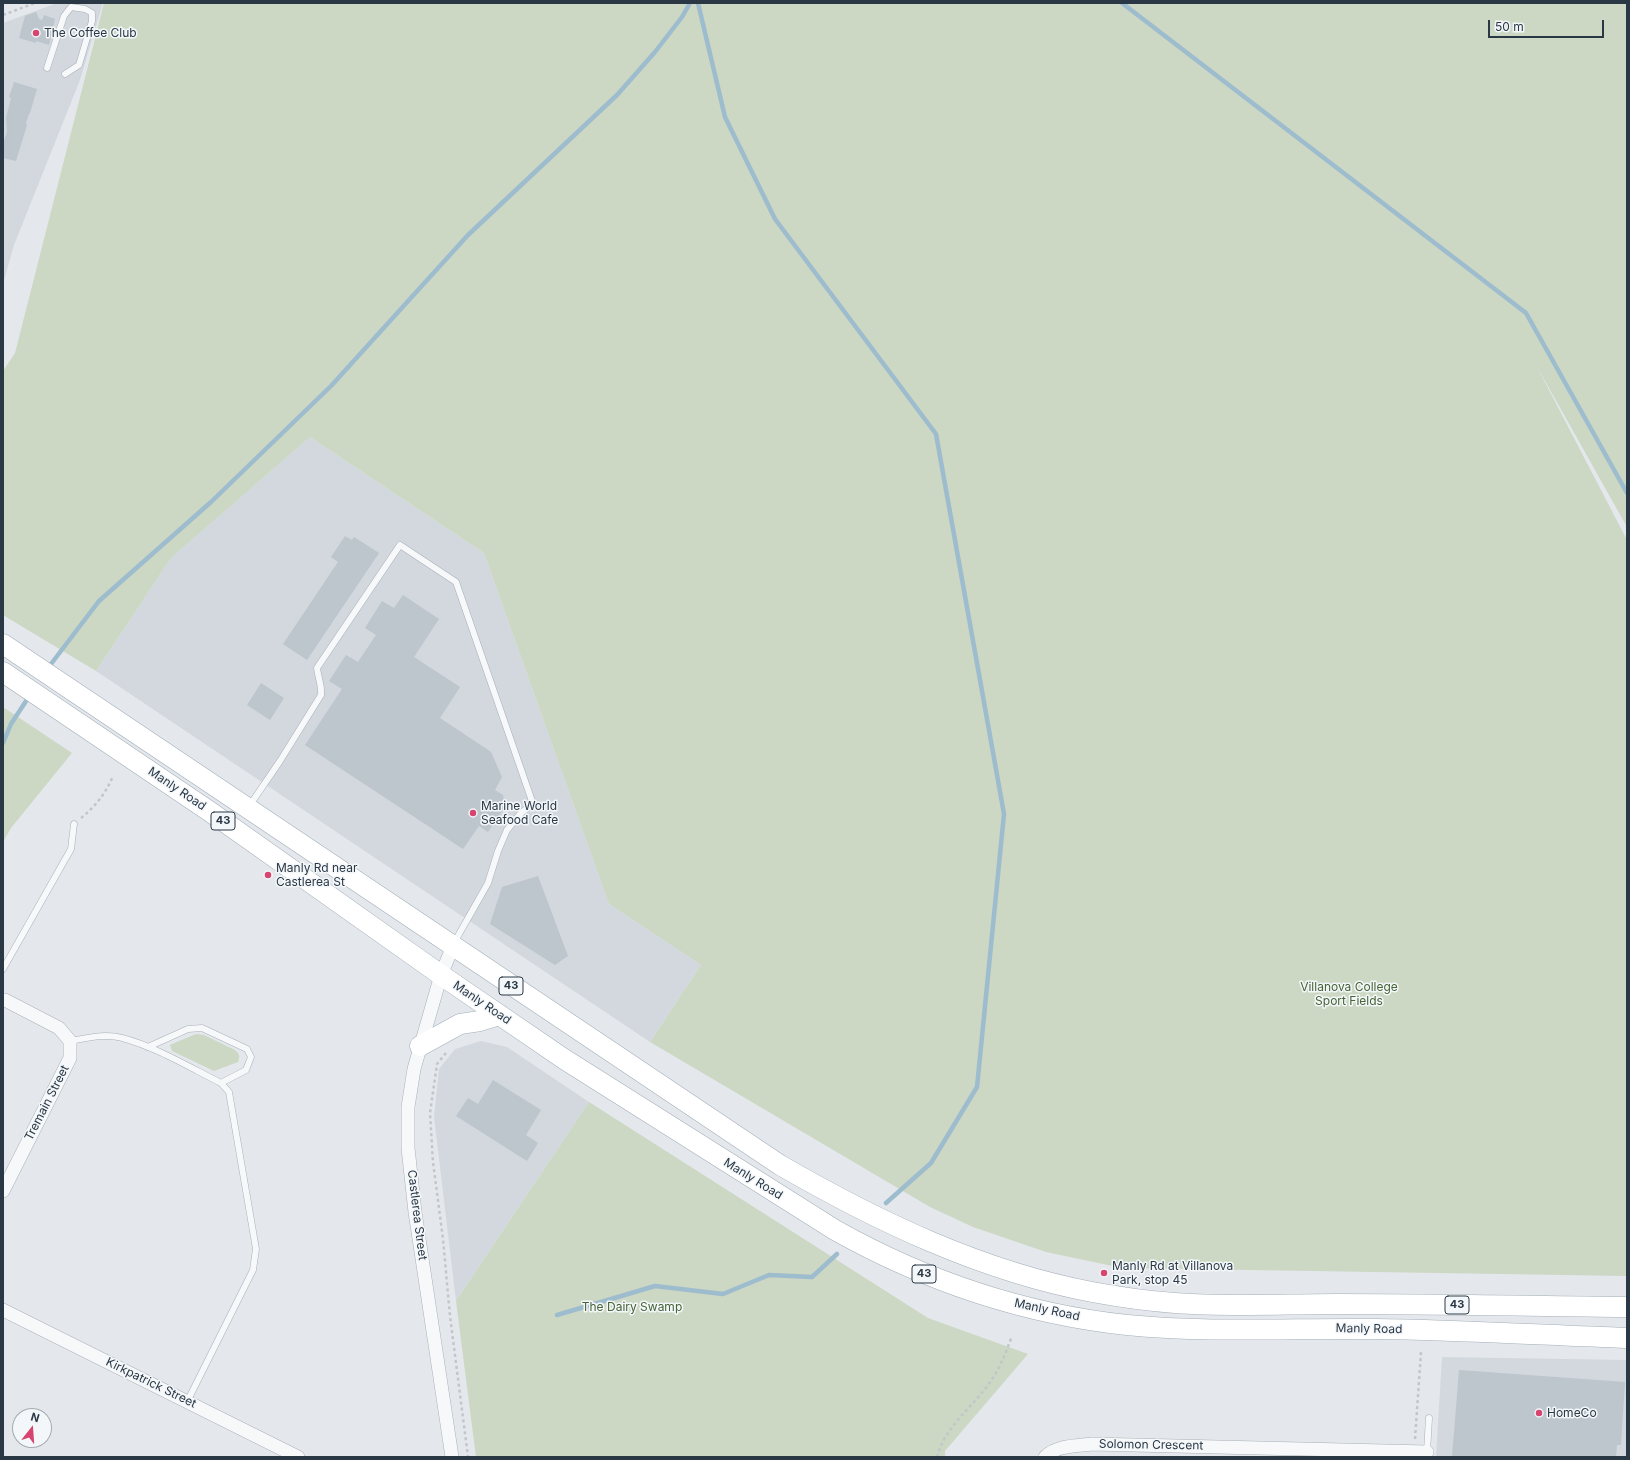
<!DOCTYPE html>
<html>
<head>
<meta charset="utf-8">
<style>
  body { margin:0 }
  #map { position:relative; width:1630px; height:1460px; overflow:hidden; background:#e4e8ec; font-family:Inter,sans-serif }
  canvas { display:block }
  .frame { position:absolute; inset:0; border:4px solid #2a3846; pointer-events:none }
  .north { position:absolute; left:12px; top:1408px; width:40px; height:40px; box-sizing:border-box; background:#f4f7f9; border:1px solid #a3abb1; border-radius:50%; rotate:17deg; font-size:11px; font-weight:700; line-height:16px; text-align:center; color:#2a3846 }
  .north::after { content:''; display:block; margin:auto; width:14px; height:18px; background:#d6446f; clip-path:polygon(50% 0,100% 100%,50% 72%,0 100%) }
  .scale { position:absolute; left:1488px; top:20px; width:116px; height:18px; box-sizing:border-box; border:2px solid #2a3846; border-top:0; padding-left:5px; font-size:12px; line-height:14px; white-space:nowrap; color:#2a3846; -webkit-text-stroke:3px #f4f7f9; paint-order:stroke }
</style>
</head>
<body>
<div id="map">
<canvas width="1630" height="1460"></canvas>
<div class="frame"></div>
<div class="north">N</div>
<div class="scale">50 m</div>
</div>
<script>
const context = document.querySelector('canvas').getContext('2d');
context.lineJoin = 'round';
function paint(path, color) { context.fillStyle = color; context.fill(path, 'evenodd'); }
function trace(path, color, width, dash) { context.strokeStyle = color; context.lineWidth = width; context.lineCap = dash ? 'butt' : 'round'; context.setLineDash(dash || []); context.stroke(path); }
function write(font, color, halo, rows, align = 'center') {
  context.font = font + ' Inter,sans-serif'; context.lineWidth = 3; context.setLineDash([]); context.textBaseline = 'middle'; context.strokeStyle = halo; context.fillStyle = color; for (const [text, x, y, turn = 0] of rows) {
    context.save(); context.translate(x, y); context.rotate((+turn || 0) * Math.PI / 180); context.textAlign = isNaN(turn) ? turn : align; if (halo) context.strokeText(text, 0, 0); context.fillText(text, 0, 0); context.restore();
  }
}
const built = new Path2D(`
  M 57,3 L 103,3 L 80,80 L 14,245 L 3,284 L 3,23 Z
  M 310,437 L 484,553 L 609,904 L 701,965 L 650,1042 L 96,671 L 171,558 Z
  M 481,1041 L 507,1047 L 589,1102 L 456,1301 L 434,1117 L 439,1069 L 455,1049 Z
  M 1442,1357 L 1627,1360 L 1627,1457 L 1436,1457 Z`);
const green = new Path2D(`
  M 104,3 L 1627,3 L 1627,527 L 1536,365 L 1627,540 L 1627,1276 L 1122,1268 L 1046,1252 L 973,1227 L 930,1207 L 650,1042 L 701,965 L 609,904 L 484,553 L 310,437 L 171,558 L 96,671 L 3,615 L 3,371 L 15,353 Z
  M 3,707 L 72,753 L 11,828 L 3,842 Z
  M 196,1034 L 204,1035 L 235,1050 C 240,1054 240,1057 238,1062 L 214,1071 L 172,1051 L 170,1045 L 172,1044 Z
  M 589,1102 L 928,1318 L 1028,1354 L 945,1451 L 945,1457 L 476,1457 L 456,1301 Z`);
const stream = new Path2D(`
  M 698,3 L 725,117 L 775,219 L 936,434 L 1004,814 L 977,1087 L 931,1163 L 886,1203
  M 1122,3 L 1526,313 L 1627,493
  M 51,664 L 99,601 L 211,502 L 331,386 L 468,235 L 617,95 L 655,52 L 682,17 L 690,3
  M 3,743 L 11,724 L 28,698
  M 557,1315 L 655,1286 L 723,1294 L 769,1275 L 812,1277 L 837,1254`);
const building = new Path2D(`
  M 36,12 L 39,19 L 42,20 L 44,15 L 55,19 L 49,45 L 36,41 L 36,43 L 19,38 L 25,16 Z
  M 14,82 L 37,89 L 30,113 L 29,114 L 26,123 L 27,125 L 16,161 L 3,158 L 3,144 L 7,132 L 6,118 L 11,98 L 9,97 Z
  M 345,536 L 352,540 L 354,537 L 379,553 L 307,660 L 283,644 L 338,562 L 331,557 Z
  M 403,595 L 439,619 L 414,657 L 460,687 L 440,718 L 491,752 L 502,777 L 495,790 L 503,795 L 505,807 L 488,832 L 479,826 L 463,849 L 305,745 L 342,689 L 329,681 L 346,655 L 358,662 L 376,635 L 365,628 L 382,601 L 394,608 Z
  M 261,683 L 284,698 L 270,720 L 247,705 Z
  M 538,876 L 568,956 L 555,965 L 490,924 L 502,887 Z
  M 493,1080 L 541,1110 L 526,1135 L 538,1143 L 527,1161 L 456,1116 L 468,1098 L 478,1104 Z
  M 1459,1370 L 1625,1382 L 1621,1445 L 1617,1445 L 1616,1457 L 1452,1457 Z`);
const path = new Path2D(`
  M 3,15 L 35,3
  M 81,818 C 95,807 106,793 113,776
  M 446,1053 L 437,1064 L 430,1113 L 433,1162 L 443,1239 L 450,1316 L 468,1457
  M 1415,1439 L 1421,1352
  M 937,1457 C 945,1426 973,1407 991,1381 C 1000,1368 1006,1352 1012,1336`);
const service = new Path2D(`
  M 47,68 L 64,16 L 71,7 L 85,9 L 92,13 L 92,21 L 79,65 L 65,74
  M 250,805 L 280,761 L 321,695 C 322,684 318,678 317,668 L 400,545 L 456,582 L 533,804 L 521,813 L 507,830 L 498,851 L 488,883 L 454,943
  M 3,969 L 71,849 L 74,824
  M 70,1041 C 87,1038 106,1033 122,1038 C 154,1046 191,1068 221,1083 L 229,1092 L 256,1249 L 253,1270 L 187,1402
  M 148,1047 L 188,1029 L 202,1028 L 247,1049 L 251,1057 L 246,1070 L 221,1083
  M 1427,1452 L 1429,1418`);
const minor = new Path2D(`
  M 3,1191 L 70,1058 L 70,1041 L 59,1028 L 5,1000
  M 3,1310 L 298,1457
  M 452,1457 L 415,1212 L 408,1148 L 408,1107 L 414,1069 L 441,975 L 453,946
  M 1045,1457 C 1057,1445 1077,1446 1092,1444 L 1427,1452`);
const primary = new Path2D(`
  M 3,644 L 780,1165 C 877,1221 981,1271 1092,1292 C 1119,1297 1147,1301 1175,1303 C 1229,1307 1283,1304 1337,1304 C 1434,1304 1530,1306 1627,1307
  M 3,672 L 209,811 L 441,975 L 564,1059 L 835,1230 C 926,1281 1024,1314 1127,1325 C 1209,1333 1293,1328 1375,1329 C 1459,1330 1543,1335 1627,1338
  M 420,1046 L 460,1024 L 480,1021 L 500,1015`);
const markers = [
  [36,33,4,"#d6446f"],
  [473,813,4,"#d6446f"],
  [268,875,4,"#d6446f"],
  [1104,1273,4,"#d6446f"],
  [1539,1413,4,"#d6446f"]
];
const shields = [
  [223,821,24],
  [511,986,24],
  [924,1274,24],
  [1457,1305,24]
];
const shieldNames = [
  ["43",223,821],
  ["43",511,986],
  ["43",924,1274],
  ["43",1457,1305]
];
const poiNames = [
  ["The Coffee Club",44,33],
  ["Marine World",481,806],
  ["Seafood Cafe",481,820],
  ["Manly Rd near",276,868],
  ["Castlerea St",276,882],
  ["Manly Rd at Villanova",1112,1266],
  ["Park, stop 45",1112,1280],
  ["HomeCo",1547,1413]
];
const streetNames = [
  ["Manly Road",177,789,34],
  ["Manly Road",482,1003,34],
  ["Tremain Street",47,1103,-63],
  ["Manly Road",753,1179,32],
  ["Castlerea Street",417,1215,83],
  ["Manly Road",1047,1310,12],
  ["Manly Road",1369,1329,1],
  ["Kirkpatrick Street",151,1383,26],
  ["Solomon Crescent",1151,1445,1]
];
const parkNames = [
  ["Villanova College",1349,987],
  ["Sport Fields",1349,1001],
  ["The Dairy Swamp",632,1307]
];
paint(built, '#d2d8de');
paint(green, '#ccd7c4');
trace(stream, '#9dbcce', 4.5);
paint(building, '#bdc5cd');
trace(service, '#a8b0b7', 7);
trace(minor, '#a8b0b7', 14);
trace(primary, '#a2aeb9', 21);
trace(path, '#c2c6cb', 2.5, [3, 3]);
trace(service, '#f7f8fa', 6);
trace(minor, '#f7f8fa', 13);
trace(primary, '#fff', 20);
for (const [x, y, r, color] of markers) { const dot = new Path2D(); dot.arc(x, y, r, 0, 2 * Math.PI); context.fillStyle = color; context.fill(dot); trace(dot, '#f4f7f9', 1.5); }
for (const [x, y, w] of shields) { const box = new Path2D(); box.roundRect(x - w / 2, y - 9, w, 18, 3); context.fillStyle = '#f4f7f9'; context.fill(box); trace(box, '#2a3846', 1); }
write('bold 11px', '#2a3846', null, shieldNames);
write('12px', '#2a3846', '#f4f7f9', poiNames, 'left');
write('12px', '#2a3846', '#f4f7f9', streetNames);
write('12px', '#456336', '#f4f7f9', parkNames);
</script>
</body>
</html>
